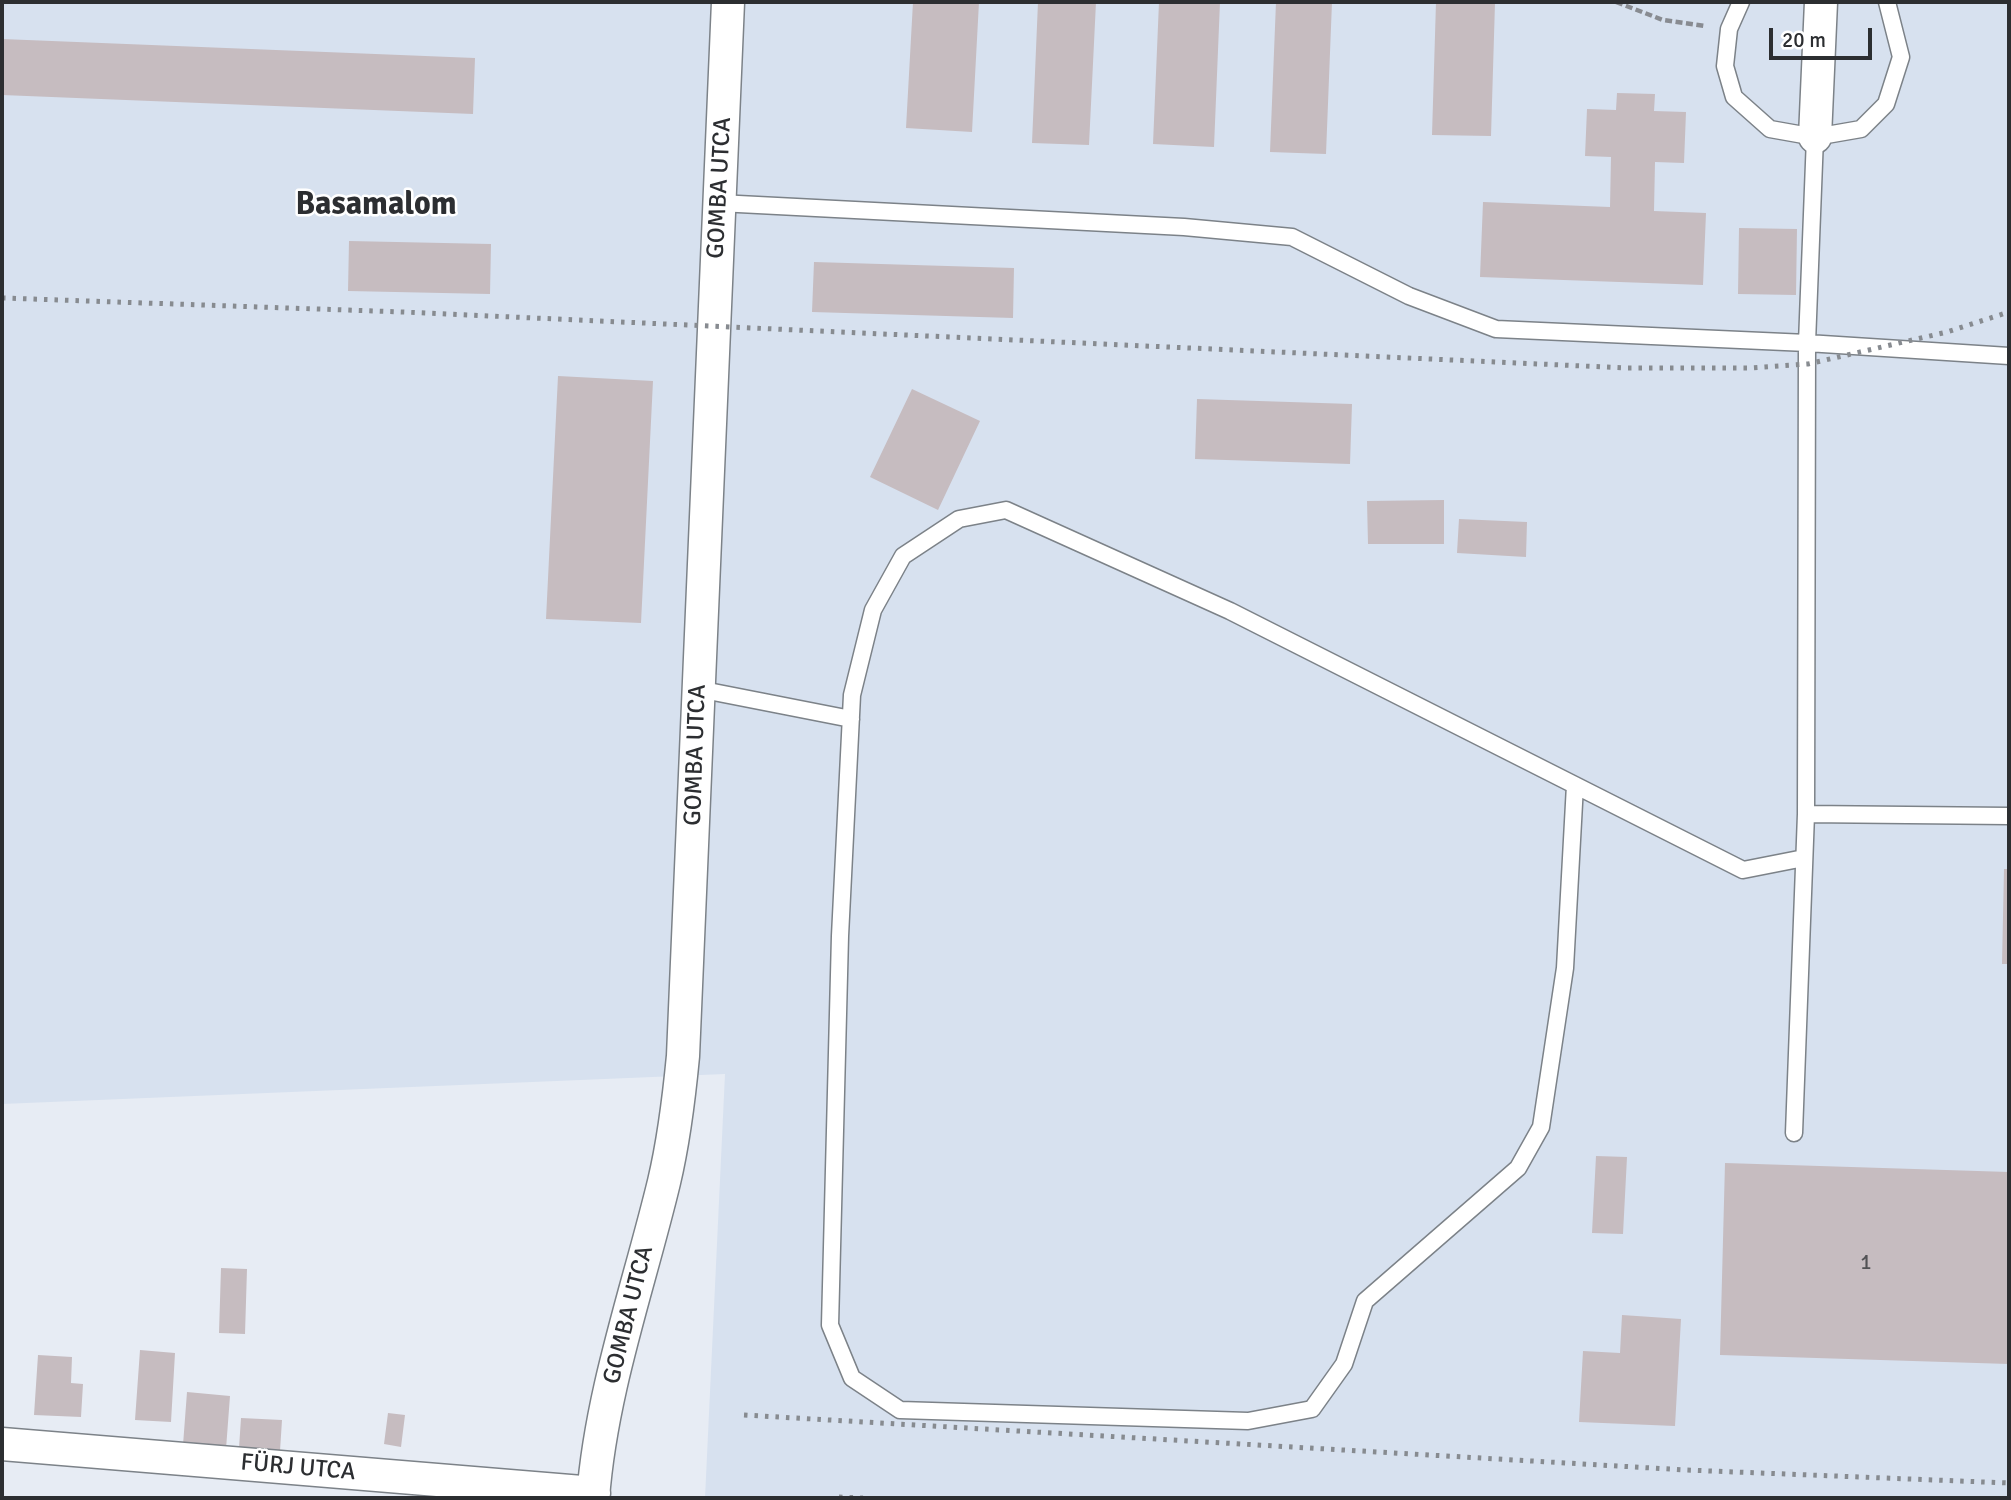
<!DOCTYPE html>
<html>
<head>
<meta charset="utf-8">
<style>
  body { margin:0 }
  #map { position:relative; width:2011px; height:1500px; overflow:hidden; background:#e7ecf4; font-family:Signika,sans-serif }
  canvas { display:block }
  .frame { position:absolute; inset:0; border:4px solid #2c2e31; pointer-events:none }
  .scale { position:absolute; left:1769px; top:28px; width:103px; height:32px; box-sizing:border-box; border:4px solid #2c2e31; border-top:0; padding-left:9px; font-size:21px; line-height:24px; white-space:nowrap; color:#2c2e31; -webkit-text-stroke:5px #fff; paint-order:stroke }
</style>
</head>
<body>
<div id="map">
<canvas width="2011" height="1500"></canvas>
<div class="frame"></div>
<div class="scale">20 m</div>
</div>
<script>
const context = document.querySelector('canvas').getContext('2d');
context.lineJoin = 'round';
function paint(path, color) { context.fillStyle = color; context.fill(path, 'evenodd'); }
function trace(path, color, width, dash) { context.strokeStyle = color; context.lineWidth = width; context.lineCap = dash ? 'butt' : 'round'; context.setLineDash(dash || []); context.stroke(path); }
function write(font, color, halo, rows, align = 'center') {
  context.font = font + ' Signika,sans-serif'; context.lineWidth = 5; context.setLineDash([]); context.textBaseline = 'middle'; context.strokeStyle = halo; context.fillStyle = color; for (const [text, x, y, turn = 0] of rows) {
    context.save(); context.translate(x, y); context.rotate((+turn || 0) * Math.PI / 180); context.textAlign = isNaN(turn) ? turn : align; if (halo) context.strokeText(text, 0, 0); context.fillText(text, 0, 0); context.restore();
  }
}
const built = new Path2D(`
  M 2,2 L 2009,2 L 2009,1498 L 705,1498 L 725,1074 L 2,1104 Z`);
const building = new Path2D(`
  M 913,2 L 979,2 L 972,132 L 906,128 Z
  M 1038,2 L 1096,2 L 1089,145 L 1032,143 Z
  M 1159,2 L 1220,2 L 1214,147 L 1153,144 Z
  M 1276,2 L 1332,2 L 1326,154 L 1270,152 Z
  M 1436,2 L 1495,3 L 1491,136 L 1432,135 Z
  M 2,39 L 475,58 L 473,114 L 2,95 Z
  M 1617,93 L 1655,94 L 1654,111 L 1686,112 L 1684,163 L 1655,162 L 1654,211 L 1706,213 L 1703,285 L 1480,277 L 1483,202 L 1610,207 L 1611,157 L 1585,156 L 1587,109 L 1616,110 Z
  M 1739,228 L 1797,229 L 1796,295 L 1738,294 Z
  M 349,241 L 491,244 L 490,294 L 348,291 Z
  M 814,262 L 1014,268 L 1013,318 L 812,312 Z
  M 558,376 L 653,381 L 641,623 L 546,619 Z
  M 912,389 L 980,421 L 938,510 L 870,477 Z
  M 1197,399 L 1352,404 L 1350,464 L 1195,459 Z
  M 1444,500 L 1444,544 L 1368,544 L 1367,501 Z
  M 1459,519 L 1527,522 L 1526,557 L 1457,553 Z
  M 2004,869 L 2009,869 L 2009,964 L 2002,964 Z
  M 1596,1156 L 1627,1157 L 1623,1234 L 1592,1233 Z
  M 1725,1163 L 2009,1172 L 2009,1364 L 1720,1355 Z
  M 221,1268 L 247,1269 L 245,1334 L 219,1333 Z
  M 1622,1315 L 1681,1319 L 1675,1426 L 1579,1422 L 1583,1351 L 1620,1353 Z
  M 140,1350 L 175,1353 L 171,1422 L 135,1420 Z
  M 38,1355 L 72,1357 L 71,1383 L 83,1384 L 81,1417 L 34,1415 Z
  M 187,1392 L 230,1396 L 226,1449 L 183,1445 Z
  M 388,1413 L 405,1415 L 401,1447 L 384,1444 Z
  M 241,1418 L 282,1420 L 280,1451 L 239,1448 Z`);
const path = new Path2D(`
  M 1616,2 L 1663,20 L 1705,26`);
const service = new Path2D(`
  M 1741,2 L 1729,29 L 1725,66 L 1734,97 L 1770,129 L 1815,137 L 1861,129 L 1886,104 L 1901,57 L 1887,2
  M 719,203 L 1184,227 L 1292,237 L 1409,296 L 1496,329 L 1807,343 L 1815,137
  M 698,689 L 851,719
  M 1575,785 L 1565,968 L 1541,1127 L 1518,1168 L 1365,1301 L 1344,1364 L 1312,1409 L 1248,1421 L 900,1410 L 852,1378 L 830,1325 L 840,936 L 852,695 L 873,610 L 903,556 L 959,519 L 1006,510 L 1230,611 L 1743,870 L 1804,858
  M 1806,814 L 1807,343 L 2009,356
  M 1794,1133 L 1806,814 L 2009,816`);
const minor = new Path2D(`
  M 1815,137 L 1821,2
  M 2,1444 L 594,1493
  M 593,1498 C 601,1391 639,1286 664,1182 C 674,1140 679,1098 683,1056 L 728,2`);
const rail = new Path2D(`
  M 2,298 L 403,312 L 1627,368 L 1749,368 L 1808,364 L 1947,332 L 2009,312
  M 744,1415 L 1686,1470 L 2009,1483
  M 839,1497 L 863,1498`);
const numberNames = [
  ["1",1866,1263]
];
const streetNames = [
  ["GOMBA UTCA",720,188,-87],
  ["GOMBA UTCA",696,755,-88],
  ["GOMBA UTCA",629,1315,-76],
  ["FÜRJ UTCA",298,1468,5]
];
const districtNames = [
  ["Basamalom",376,206]
];
paint(built, '#d7e1ef');
paint(building, '#c6bcc0');
trace(service, '#7c8288', 19);
trace(minor, '#7c8288', 35);
trace(path, '#888b91', 4.5, [7, 3.5]);
trace(service, '#fff', 16);
trace(minor, '#fff', 32);
trace(rail, '#878b90', 5, [3.5, 7]);
write('21px', '#525255', null, numberNames);
write('24px', '#2c2e31', '#fff', streetNames);
write('bold 32px', '#2c2e31', '#fff', districtNames);
</script>
</body>
</html>
